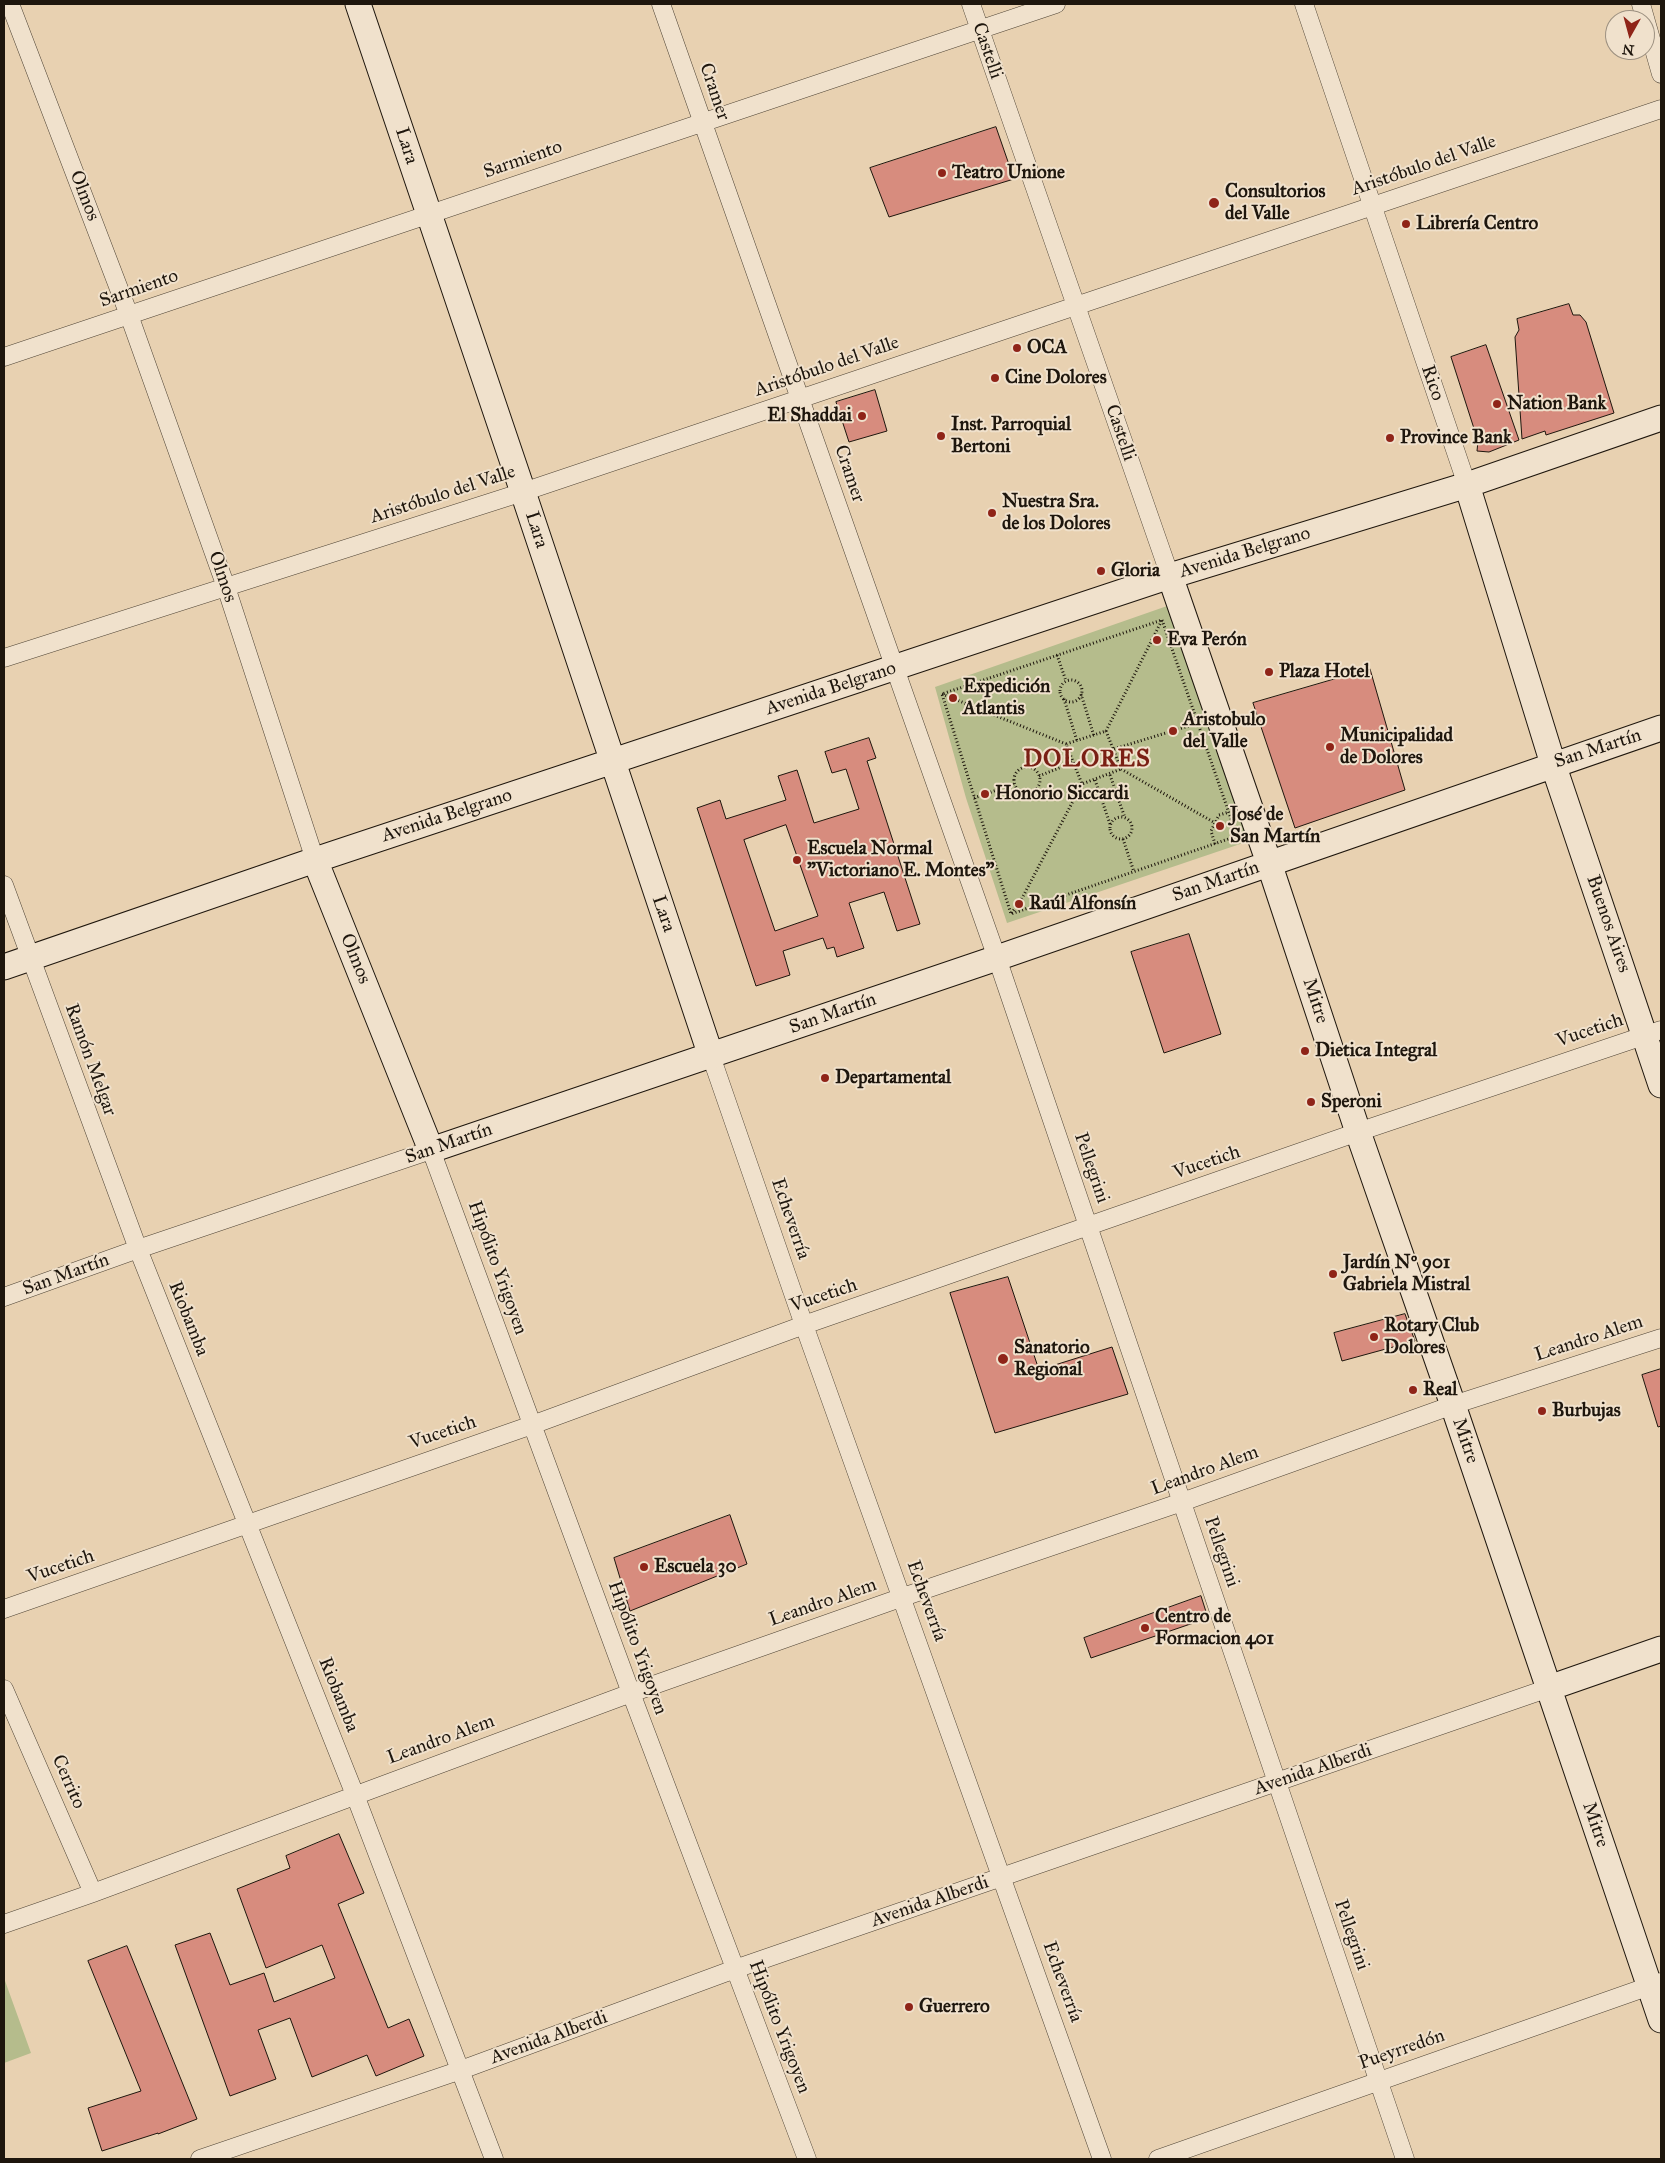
<!DOCTYPE html>
<html>
<head>
<meta charset="utf-8">
<style>
  body { margin:0 }
  #map { position:relative; width:1665px; height:2163px; overflow:hidden; background:#e8d1b1; font-family:"IM FELL Great Primer",serif }
  canvas { display:block }
  .frame { position:absolute; inset:0; border:5px solid #1e160d; pointer-events:none }
  .north { position:absolute; left:1605px; top:10px; width:50px; height:50px; box-sizing:border-box; background:#f0e1cc; border:1px solid #9c9080; border-radius:50%; rotate:187deg; font-size:14px; font-weight:700; line-height:20px; text-align:center; color:#1e160d }
  .north::after { content:''; display:block; margin:auto; width:18px; height:22px; background:#8f2418; clip-path:polygon(50% 0,100% 100%,50% 72%,0 100%) }
</style>
</head>
<body>
<div id="map">
<canvas width="1665" height="2163"></canvas>
<div class="frame"></div>
<div class="north">N</div>
</div>
<script>
const context = document.querySelector('canvas').getContext('2d');
context.lineJoin = 'round';
function paint(path, color) { context.fillStyle = color; context.fill(path, 'evenodd'); }
function trace(path, color, width, dash) { context.strokeStyle = color; context.lineWidth = width; context.lineCap = dash ? 'butt' : 'round'; context.setLineDash(dash || []); context.stroke(path); }
function write(font, color, halo, rows, align = 'center') {
  context.font = font + ' "IM FELL Great Primer",serif'; context.lineWidth = 4; context.setLineDash([]); context.textBaseline = 'middle'; context.strokeStyle = halo; context.fillStyle = color; for (const [text, x, y, turn = 0] of rows) {
    context.save(); context.translate(x, y); context.rotate((+turn || 0) * Math.PI / 180); context.textAlign = isNaN(turn) ? turn : align; if (halo) context.strokeText(text, 0, 0); context.fillText(text, 0, 0); context.restore();
  }
}
const green = new Path2D(`
  M 1170,605 L 1249,841 L 1007,923 L 966,798 L 935,687 Z
  M 4,1978 L 31,2053 L 4,2063 Z`);
const building = new Path2D(`
  M 996,127 L 1014,179 L 889,217 L 870,168 Z
  M 1569,304 L 1573,315 L 1580,315 L 1586,322 L 1614,413 L 1546,435 L 1545,431 L 1522,439 L 1515,337 L 1519,330 L 1517,319 Z
  M 1486,345 L 1519,440 L 1489,452 L 1477,451 L 1478,441 L 1451,357 Z
  M 875,390 L 887,431 L 849,442 L 836,402 Z
  M 1370,669 L 1405,790 L 1295,828 L 1253,703 Z
  M 869,738 L 876,758 L 867,761 L 920,924 L 897,931 L 884,892 L 849,903 L 864,948 L 837,957 L 834,947 L 827,949 L 823,938 L 783,951 L 790,975 L 756,986 L 697,808 L 720,800 L 726,819 L 786,800 L 778,776 L 797,770 L 814,823 L 859,809 L 846,769 L 832,773 L 825,752 ZM 786,825 L 818,916 L 775,931 L 744,840 Z
  M 1189,934 L 1221,1034 L 1164,1053 L 1131,952 Z
  M 1008,1277 L 1039,1370 L 1112,1347 L 1128,1394 L 995,1433 L 950,1293 Z
  M 1405,1314 L 1415,1341 L 1342,1361 L 1334,1333 Z
  M 1661,1369 L 1661,1426 L 1658,1427 L 1642,1375 Z
  M 730,1515 L 747,1564 L 630,1611 L 614,1558 Z
  M 1201,1596 L 1208,1618 L 1091,1658 L 1084,1638 Z
  M 339,1834 L 364,1893 L 338,1904 L 388,2028 L 409,2019 L 424,2056 L 376,2076 L 367,2055 L 312,2077 L 290,2018 L 258,2030 L 276,2079 L 230,2096 L 175,1945 L 210,1933 L 230,1985 L 264,1973 L 274,2002 L 335,1978 L 322,1945 L 266,1968 L 237,1889 L 290,1868 L 286,1856 Z
  M 127,1946 L 197,2119 L 158,2134 L 158,2133 L 102,2151 L 88,2108 L 141,2091 L 88,1961 Z`);
const path = new Path2D(`
  M 1162,620 L 1237,836 L 1011,914 L 942,694 Z
  M 1057,655 L 1066,681
  M1060 691a11 11 0 1 1 22 0a11 11 0 1 1-22 0Z
  M 942,694 L 1066,744
  M 1081,694 L 1094,736
  M 1064,699 L 1077,741
  M 1106,731 L 1121,769 L 1082,784 L 1066,744 Z
  M 1106,731 L 1162,620
  M 1114,749 L 1198,723
  M1014 780a13 13 0 1 1 26 0a13 13 0 1 1-26 0Z
  M 1121,769 L 1215,823
  M 1110,775 L 1125,818
  M 1039,776 L 1074,762
  M 1095,780 L 1110,824
  M 974,798 L 1014,784
  M1110 828a11 11 0 1 1 22 0a11 11 0 1 1-22 0Z
  M 1123,839 L 1134,872
  M 1215,844 L 1211,831 L 1219,815 L 1229,812
  M 1011,913 L 1019,904 L 1082,784`);
const street = new Path2D(`
  M 10,4 L 129,315 L 226,587 L 315,860
  M 661,4 L 997,958 L 1405,2159
  M 971,4 L 1170,576
  M 1304,4 L 1467,485
  M 1641,4 L 1661,74
  M 4,357 L 1056,4
  M 4,658 L 523,492 L 1661,109
  M 4,885 L 138,1249 L 355,1795 L 494,2159
  M 711,1056 L 804,1325 L 1102,2159
  M 4,1297 L 138,1249 L 431,1150 L 631,1693 L 807,2159
  M 4,1609 L 532,1425 L 804,1325 L 1358,1132 L 1661,1030
  M 4,1689 L 93,1893
  M 4,1924 L 93,1893 L 631,1693 L 903,1597 L 1182,1502 L 1453,1405 L 1661,1338
  M 200,2159 L 461,2070 L 735,1969 L 1549,1688
  M 1158,2159 L 1661,1982`);
const secondary = new Path2D(`
  M 358,4 L 523,492 L 711,1056
  M 1467,485 L 1553,764 L 1661,1085
  M 1170,576 L 1269,863 L 1358,1132 L 1453,1405 L 1661,2020
  M 315,860 L 431,1150 L 997,958 L 1661,728
  M 4,967 L 315,860 L 1170,576 L 1467,485 L 1661,418
  M 1549,1688 L 1661,1649`);
const markers = [
  [942,173,5,"#8f2418"],
  [1214,203,6,"#8f2418"],
  [1406,224,5,"#8f2418"],
  [1017,348,5,"#8f2418"],
  [995,378,5,"#8f2418"],
  [1497,404,5,"#8f2418"],
  [862,416,5,"#8f2418"],
  [941,436,5,"#8f2418"],
  [1390,438,5,"#8f2418"],
  [992,513,5,"#8f2418"],
  [1101,571,5,"#8f2418"],
  [1157,640,5,"#8f2418"],
  [1269,672,5,"#8f2418"],
  [953,698,5,"#8f2418"],
  [1173,731,5,"#8f2418"],
  [1330,747,5,"#8f2418"],
  [985,794,5,"#8f2418"],
  [1220,826,5,"#8f2418"],
  [797,860,5,"#8f2418"],
  [1019,904,5,"#8f2418"],
  [1305,1051,5,"#8f2418"],
  [825,1078,5,"#8f2418"],
  [1311,1102,5,"#8f2418"],
  [1333,1274,5,"#8f2418"],
  [1374,1337,5,"#8f2418"],
  [1003,1359,6,"#8f2418"],
  [1413,1390,5,"#8f2418"],
  [1542,1411,5,"#8f2418"],
  [644,1567,5,"#8f2418"],
  [1145,1628,5,"#8f2418"],
  [909,2007,5,"#8f2418"]
];
const streetNames = [
  ["Castelli",987,51,71],
  ["Cramer",714,92,71],
  ["Lara",406,146,72],
  ["Sarmiento",523,160,-19],
  ["Aristóbulo del Valle",1424,166,-19],
  ["Olmos",84,196,69],
  ["Sarmiento",139,289,-19],
  ["Aristóbulo del Valle",827,367,-19],
  ["Rico",1432,383,71],
  ["Castelli",1120,433,71],
  ["Cramer",849,474,71],
  ["Aristóbulo del Valle",443,495,-18],
  ["Lara",536,530,72],
  ["Avenida Belgrano",1245,553,-17],
  ["Olmos",222,577,71],
  ["Avenida Belgrano",831,689,-18],
  ["San Martín",1598,749,-18],
  ["Avenida Belgrano",447,816,-18],
  ["San Martín",1216,882,-19],
  ["Lara",663,914,71],
  ["Buenos Aires",1608,924,71],
  ["Olmos",355,959,68],
  ["Mitre",1315,1001,72],
  ["San Martín",833,1014,-19],
  ["Vucetich",1590,1031,-19],
  ["Ramón Melgar",90,1060,70],
  ["San Martín",449,1144,-19],
  ["Vucetich",1207,1163,-19],
  ["Pellegrini",1091,1168,71],
  ["Echeverría",790,1219,71],
  ["Hipólito Yrigoyen",497,1268,70],
  ["San Martín",66,1275,-20],
  ["Vucetich",824,1296,-19],
  ["Riobamba",188,1319,68],
  ["Leandro Alem",1589,1339,-18],
  ["Vucetich",443,1433,-19],
  ["Mitre",1465,1441,71],
  ["Leandro Alem",1205,1471,-20],
  ["Pellegrini",1221,1552,71],
  ["Vucetich",61,1567,-19],
  ["Echeverría",926,1601,70],
  ["Leandro Alem",823,1603,-19],
  ["Hipólito Yrigoyen",637,1648,70],
  ["Riobamba",338,1695,68],
  ["Leandro Alem",441,1740,-20],
  ["Avenida Alberdi",1313,1770,-19],
  ["Cerrito",68,1782,66],
  ["Mitre",1595,1825,71],
  ["Avenida Alberdi",930,1902,-19],
  ["Pellegrini",1351,1935,71],
  ["Echeverría",1062,1982,70],
  ["Hipólito Yrigoyen",779,2027,69],
  ["Avenida Alberdi",549,2038,-20],
  ["Pueyrredón",1402,2050,-19]
];
const poiNames = [
  ["Teatro Unione",952,173],
  ["Consultorios",1225,192],
  ["del Valle",1225,214],
  ["Librería Centro",1416,224],
  ["OCA",1027,348],
  ["Cine Dolores",1005,378],
  ["Nation Bank",1507,404],
  ["El Shaddai",852,416,"right"],
  ["Inst. Parroquial",951,425],
  ["Bertoni",951,447],
  ["Province Bank",1400,438],
  ["Nuestra Sra.",1002,502],
  ["de los Dolores",1002,524],
  ["Gloria",1111,571],
  ["Eva Perón",1167,640],
  ["Plaza Hotel",1279,672],
  ["Expedición",963,687],
  ["Atlantis",963,709],
  ["Aristobulo",1183,720],
  ["del Valle",1183,742],
  ["Municipalidad",1340,736],
  ["de Dolores",1340,758],
  ["Honorio Siccardi",995,794],
  ["José de",1230,815],
  ["San Martín",1230,837],
  ["Escuela Normal",807,849],
  ["\"Victoriano E. Montes\"",807,871],
  ["Raúl Alfonsín",1029,904],
  ["Dietica Integral",1315,1051],
  ["Departamental",835,1078],
  ["Speroni",1321,1102],
  ["Jardín Nº 901",1343,1263],
  ["Gabriela Mistral",1343,1285],
  ["Rotary Club",1384,1326],
  ["Dolores",1384,1348],
  ["Sanatorio",1014,1348],
  ["Regional",1014,1370],
  ["Real",1423,1390],
  ["Burbujas",1552,1411],
  ["Escuela 30",654,1567],
  ["Centro de",1155,1617],
  ["Formacion 401",1155,1639],
  ["Guerrero",919,2007]
];
const districtNames = [
  ["DOLORES",1087,760]
];
paint(green, '#b5bc8c');
paint(building, '#d78c7e');
trace(building, '#1e160d', 1);
trace(street, '#504536', 19);
trace(secondary, '#1e160d', 27);
trace(path, '#1e160d', 3, [1, 2.5]);
trace(street, '#f0e1cc', 18);
trace(secondary, '#f0e1cc', 25);
for (const [x, y, r, color] of markers) { const dot = new Path2D(); dot.arc(x, y, r, 0, 2 * Math.PI); context.fillStyle = color; context.fill(dot); trace(dot, '#f0e1cc', 2); }
write('19px', '#1e160d', '#f0e1cc', streetNames);
write('bold 19px', '#1e160d', '#f0e1cc', poiNames, 'left');
context.letterSpacing = '1px';
write('bold 24px', '#7a1f14', '#f0e1cc', districtNames);
context.letterSpacing = '0px';
</script>
</body>
</html>
